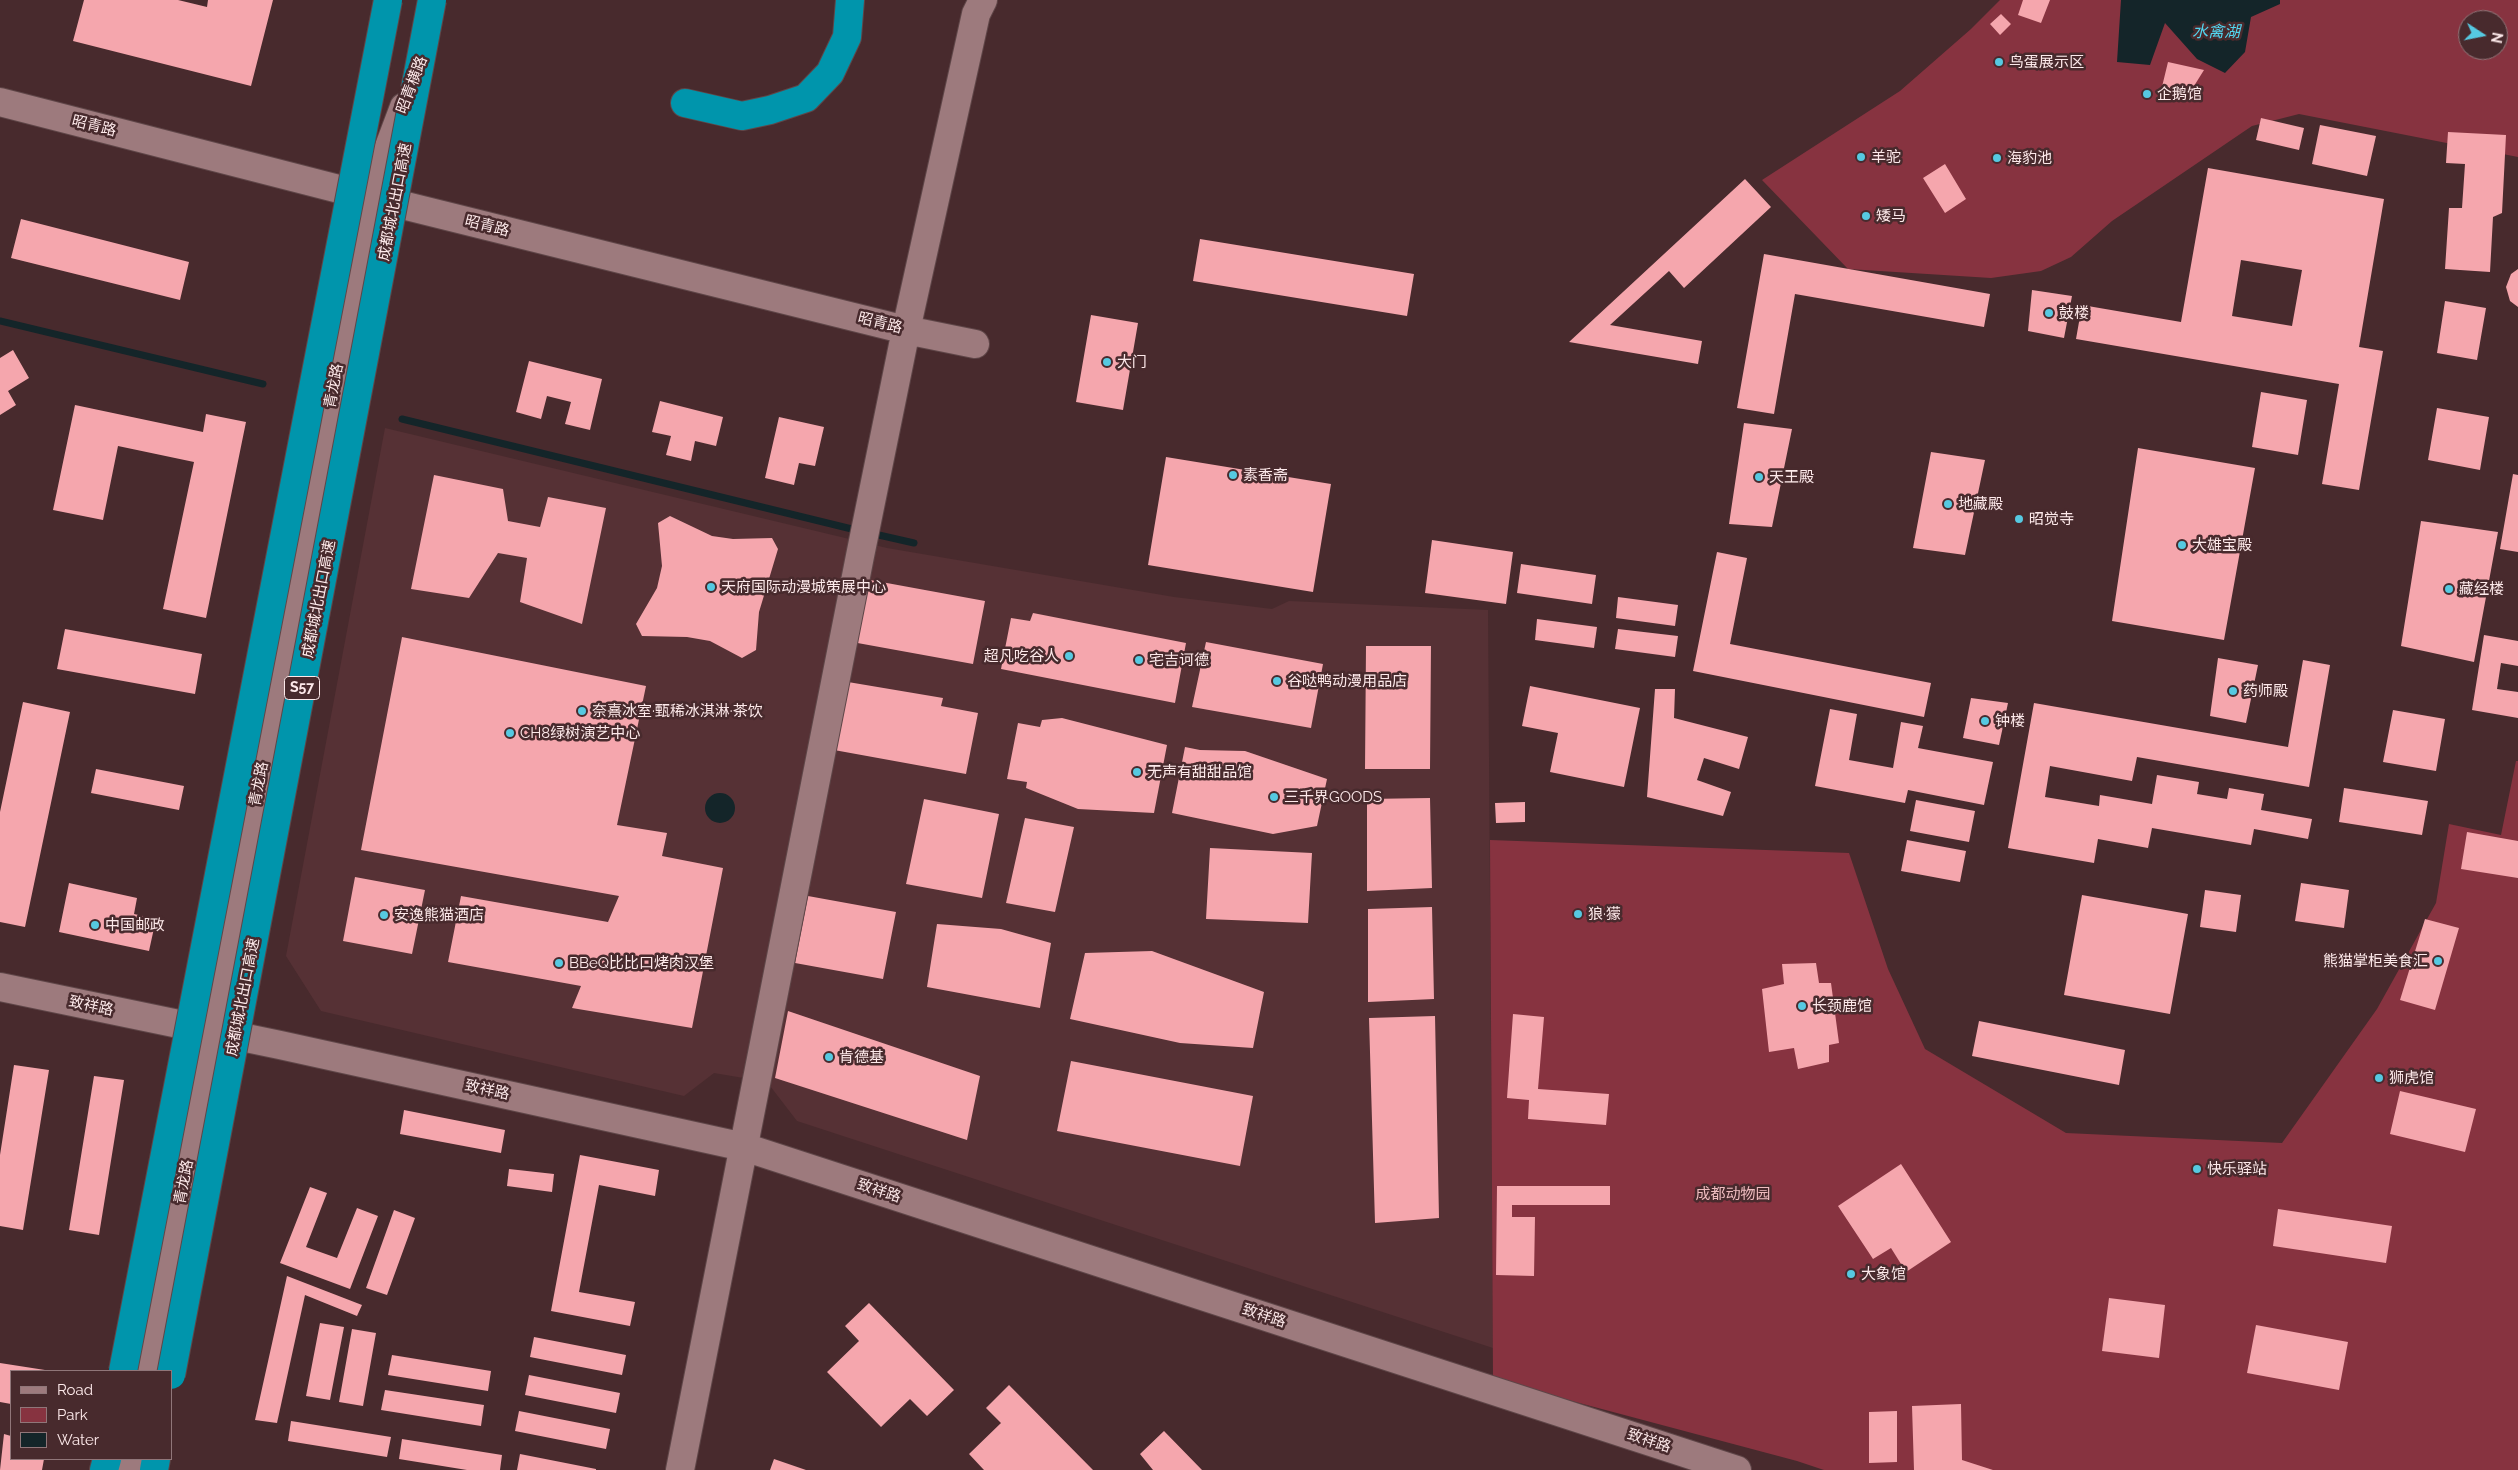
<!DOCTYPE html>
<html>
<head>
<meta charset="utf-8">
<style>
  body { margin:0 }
  #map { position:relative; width:2518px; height:1470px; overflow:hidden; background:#482a2d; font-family:Raleway,sans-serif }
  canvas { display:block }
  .legend { position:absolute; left:10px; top:1370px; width:162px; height:90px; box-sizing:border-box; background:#482a2d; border:1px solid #907679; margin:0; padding:6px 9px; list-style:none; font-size:15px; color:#fde9ea }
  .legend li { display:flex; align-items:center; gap:10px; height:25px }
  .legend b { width:25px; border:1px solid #907679 }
  .north { position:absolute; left:2458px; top:10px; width:50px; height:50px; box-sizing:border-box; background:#482a2d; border:1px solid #907679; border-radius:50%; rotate:101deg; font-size:14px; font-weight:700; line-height:20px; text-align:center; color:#fde9ea }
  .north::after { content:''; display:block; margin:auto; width:18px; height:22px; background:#56c9e1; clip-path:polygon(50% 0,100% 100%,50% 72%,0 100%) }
</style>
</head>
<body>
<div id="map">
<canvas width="2518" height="1470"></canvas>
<ul class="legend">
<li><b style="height:6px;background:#9d7a7d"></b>Road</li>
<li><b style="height:14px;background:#873340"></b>Park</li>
<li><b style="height:14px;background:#142529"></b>Water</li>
</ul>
<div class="north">N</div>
</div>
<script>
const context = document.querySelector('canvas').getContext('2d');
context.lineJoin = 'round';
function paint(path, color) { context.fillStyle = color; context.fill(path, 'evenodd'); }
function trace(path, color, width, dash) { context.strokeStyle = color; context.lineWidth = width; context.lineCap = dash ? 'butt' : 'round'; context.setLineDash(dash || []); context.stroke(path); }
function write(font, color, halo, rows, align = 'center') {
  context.font = font + ' Raleway,"Noto Sans SC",sans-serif'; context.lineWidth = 5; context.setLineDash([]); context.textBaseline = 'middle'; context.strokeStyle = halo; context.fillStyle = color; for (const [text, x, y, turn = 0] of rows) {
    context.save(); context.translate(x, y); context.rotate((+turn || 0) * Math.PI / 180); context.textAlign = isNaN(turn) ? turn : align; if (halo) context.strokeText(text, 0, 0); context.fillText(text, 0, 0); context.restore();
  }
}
const built = new Path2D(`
  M 385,428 L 887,548 L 1174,597 L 1272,609 L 1289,601 L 1488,610 L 1493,1348 L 797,1121 L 767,1082 L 714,1073 L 684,1096 L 321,1011 L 286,956 Z`);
const green = new Path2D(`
  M 2000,0 L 2518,0 L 2518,157 L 2299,114 L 2252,126 L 2112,221 L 2071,257 L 2041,271 L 1991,278 L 1848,269 L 1762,180 L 1900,91 L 1971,29 ZM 2468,20 L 2498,20 L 2498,50 L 2468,50 Z
  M 2516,761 L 2518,761 L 2518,1470 L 1824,1470 L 1797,1461 L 1493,1380 L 1490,840 L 1849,853 L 1888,969 L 1925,1049 L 2066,1133 L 2282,1143 L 2377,1009 L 2436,903 L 2449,824 L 2501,835 Z`);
const water = new Path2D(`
  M 2121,0 L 2280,0 L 2280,4 L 2251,17 L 2245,52 L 2225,73 L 2197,59 L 2165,23 L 2150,65 L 2117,62 Z
  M705 808a15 15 0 1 1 30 0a15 15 0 1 1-30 0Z`);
const stream = new Path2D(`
  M 0,321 L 263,384
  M 402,419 L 860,531
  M 870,533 L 914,543`);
const building = new Path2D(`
  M 84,0 L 178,0 L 207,7 L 208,0 L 273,0 L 251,86 L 73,41 Z
  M 2023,0 L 2050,0 L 2041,23 L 2018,15 Z
  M 2001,14 L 2011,24 L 2000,35 L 1990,24 Z
  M 2168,62 L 2204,70 L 2194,86 L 2160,95 Z
  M 2261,118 L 2304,128 L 2299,150 L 2256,140 Z
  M 2320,125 L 2376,136 L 2367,176 L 2312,164 Z
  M 2448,132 L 2506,135 L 2502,213 L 2493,217 L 2490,272 L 2445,269 L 2449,208 L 2462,208 L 2465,164 L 2446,163 Z
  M 1945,164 L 1966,199 L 1945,213 L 1923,178 Z
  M 2208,168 L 2384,199 L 2359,347 L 2383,351 L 2359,490 L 2322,484 L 2339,384 L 2076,339 L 2082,305 L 2181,322 ZM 2241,260 L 2302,270 L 2292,326 L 2232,316 Z
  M 1745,179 L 1771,207 L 1684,288 L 1669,271 L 1610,325 L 1702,341 L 1698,364 L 1569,342 Z
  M 21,219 L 189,262 L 180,300 L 11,258 Z
  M 1200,239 L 1414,274 L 1407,316 L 1193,281 Z
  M 1764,254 L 1990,294 L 1984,327 L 1795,294 L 1774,414 L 1737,408 Z
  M 2518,269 L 2518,307 L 2510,301 L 2506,287 L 2511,274 Z
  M 2032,290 L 2072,296 L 2064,338 L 2028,331 Z
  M 2445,301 L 2486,308 L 2477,360 L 2437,353 Z
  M 1091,315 L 1138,323 L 1123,410 L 1076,402 Z
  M 13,350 L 29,378 L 8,391 L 16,405 L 0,415 L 0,358 Z
  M 529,361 L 602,379 L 590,430 L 565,424 L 571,402 L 547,396 L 541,419 L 516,412 Z
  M 2261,392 L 2307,400 L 2298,455 L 2252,447 Z
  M 660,401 L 723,417 L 716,446 L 695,441 L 691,461 L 666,455 L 671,436 L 652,432 Z
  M 75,405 L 203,432 L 206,414 L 246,422 L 206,618 L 163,609 L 194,462 L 118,446 L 103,520 L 53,510 Z
  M 2437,408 L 2489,417 L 2480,470 L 2428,460 Z
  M 779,417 L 824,427 L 815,466 L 799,463 L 794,485 L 765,478 Z
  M 1744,423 L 1792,429 L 1772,527 L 1729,524 Z
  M 2138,448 L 2255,468 L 2224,640 L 2112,621 Z
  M 1931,452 L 1985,460 L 1965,555 L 1913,548 Z
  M 1166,457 L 1331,484 L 1313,592 L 1148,565 Z
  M 2513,474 L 2518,475 L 2518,552 L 2500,549 Z
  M 434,475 L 503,489 L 508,521 L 540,527 L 548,497 L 606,508 L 582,624 L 520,602 L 527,558 L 498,553 L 469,598 L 411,589 Z
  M 670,516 L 712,536 L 733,539 L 772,538 L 778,549 L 759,612 L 756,650 L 742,658 L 710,641 L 687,637 L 642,636 L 636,624 L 657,588 L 662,566 L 658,523 Z
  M 2421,521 L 2498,532 L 2474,662 L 2401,646 Z
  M 1432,540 L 1513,552 L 1506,604 L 1425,593 Z
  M 1717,552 L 1747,558 L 1730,644 L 1931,683 L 1924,717 L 1693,671 Z
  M 1521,564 L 1596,575 L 1592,604 L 1517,593 Z
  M 865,579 L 985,601 L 973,664 L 852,642 Z
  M 1618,597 L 1678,605 L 1675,626 L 1616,618 Z
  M 1033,613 L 1186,643 L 1175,703 L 1001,669 L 1011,618 L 1030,621 Z
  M 1537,619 L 1597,627 L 1594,648 L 1535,640 Z
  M 65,629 L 202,654 L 195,694 L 57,669 Z
  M 1618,629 L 1678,636 L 1675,657 L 1615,649 Z
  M 2484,635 L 2518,641 L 2518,666 L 2501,663 L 2497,689 L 2518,692 L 2518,718 L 2472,710 Z
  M 402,637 L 646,686 L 617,825 L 667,833 L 662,856 L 723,868 L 692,1028 L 572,1008 L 581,986 L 448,962 L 461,896 L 608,922 L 619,896 L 361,850 Z
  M 1206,642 L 1323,664 L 1311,728 L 1192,707 Z
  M 1366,646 L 1431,646 L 1430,769 L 1365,769 Z
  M 2218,658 L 2258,665 L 2246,723 L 2210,716 Z
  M 2303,660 L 2330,665 L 2309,787 L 2137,757 L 2132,781 L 2050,766 L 2045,797 L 2099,806 L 2100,795 L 2152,804 L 2157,775 L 2199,782 L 2197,794 L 2227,799 L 2229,788 L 2264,794 L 2261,810 L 2312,819 L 2308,839 L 2254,829 L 2251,845 L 2152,828 L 2148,848 L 2098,839 L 2094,863 L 2008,848 L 2034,703 L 2288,747 Z
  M 848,682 L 943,698 L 941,706 L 978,713 L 966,774 L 834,750 Z
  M 1530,686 L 1640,708 L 1624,787 L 1550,772 L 1558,733 L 1522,726 Z
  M 1655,689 L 1675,689 L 1674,718 L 1748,737 L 1739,769 L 1704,758 L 1697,780 L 1731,792 L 1723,816 L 1647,797 Z
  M 1971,698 L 2008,703 L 1999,745 L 1963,738 Z
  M 23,702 L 70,712 L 25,927 L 0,922 L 0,812 Z
  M 1830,709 L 1857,714 L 1849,760 L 1893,768 L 1901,722 L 1923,726 L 1918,748 L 1993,762 L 1984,805 L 1908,790 L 1905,803 L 1815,786 Z
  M 2393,710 L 2445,719 L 2436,771 L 2383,762 Z
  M 1062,718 L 1167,745 L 1154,813 L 1078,809 L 1026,788 L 1027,782 L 1007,779 L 1018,723 L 1040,727 L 1042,720 Z
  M 1185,747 L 1200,750 L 1245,751 L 1327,779 L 1317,826 L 1273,834 L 1172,813 Z
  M 96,769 L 184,786 L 179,810 L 91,793 Z
  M 2344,788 L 2428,801 L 2422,835 L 2339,822 Z
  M 1430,798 L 1432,888 L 1367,891 L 1367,799 Z
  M 924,799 L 999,814 L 982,898 L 906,884 Z
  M 1916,800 L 1975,811 L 1969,842 L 1910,831 Z
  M 1525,802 L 1525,822 L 1496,823 L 1495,803 Z
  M 1025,818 L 1074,827 L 1055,912 L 1006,903 Z
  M 2467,832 L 2518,841 L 2518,878 L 2461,869 Z
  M 1907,840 L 1966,851 L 1960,882 L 1901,871 Z
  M 1210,848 L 1312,853 L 1308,923 L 1206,919 Z
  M 355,877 L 425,890 L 412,954 L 343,941 Z
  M 69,883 L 137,898 L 134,914 L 156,919 L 149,951 L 59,932 Z
  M 2301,883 L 2349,890 L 2344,928 L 2295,921 Z
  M 2205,890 L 2241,895 L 2236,932 L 2200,927 Z
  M 2082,895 L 2188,914 L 2170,1014 L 2064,995 Z
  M 808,896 L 896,912 L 883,979 L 795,963 Z
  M 1432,907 L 1434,999 L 1368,1002 L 1368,909 Z
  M 2425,919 L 2459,928 L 2435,1010 L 2400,1000 Z
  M 937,924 L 1001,929 L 1051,943 L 1040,1008 L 927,987 Z
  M 1152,951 L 1264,992 L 1253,1048 L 1180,1043 L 1070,1019 L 1085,953 Z
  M 1816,963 L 1819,983 L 1831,983 L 1839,1043 L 1829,1045 L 1829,1062 L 1798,1069 L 1794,1048 L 1769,1052 L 1762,989 L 1784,984 L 1782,964 Z
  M 788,1011 L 980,1076 L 967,1140 L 775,1078 Z
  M 1513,1014 L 1544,1017 L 1538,1089 L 1609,1094 L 1606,1125 L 1528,1119 L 1529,1100 L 1507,1098 Z
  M 1435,1016 L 1439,1218 L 1375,1223 L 1369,1018 Z
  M 1979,1021 L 2125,1050 L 2119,1085 L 1972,1056 Z
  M 1071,1061 L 1253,1096 L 1240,1166 L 1057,1131 Z
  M 14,1065 L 49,1070 L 23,1230 L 0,1226 L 0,1155 Z
  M 94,1076 L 124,1080 L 99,1235 L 69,1230 Z
  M 2400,1091 L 2476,1109 L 2465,1152 L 2390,1134 Z
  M 404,1110 L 505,1130 L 501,1153 L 400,1134 Z
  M 580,1155 L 659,1170 L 655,1196 L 599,1185 L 579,1292 L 635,1302 L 630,1326 L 551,1311 Z
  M 1901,1164 L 1951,1242 L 1906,1272 L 1891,1248 L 1873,1259 L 1838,1206 Z
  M 509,1169 L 554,1174 L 552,1192 L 507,1186 Z
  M 1497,1186 L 1610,1186 L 1610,1205 L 1512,1205 L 1512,1217 L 1535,1217 L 1534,1276 L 1496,1275 Z
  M 310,1187 L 327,1193 L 306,1247 L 337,1258 L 357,1208 L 378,1216 L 350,1289 L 280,1263 Z
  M 2278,1209 L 2392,1226 L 2386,1263 L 2273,1246 Z
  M 394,1210 L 415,1218 L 387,1295 L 366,1288 Z
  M 287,1276 L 362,1305 L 357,1316 L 305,1295 L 277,1423 L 255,1420 Z
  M 2109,1298 L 2165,1305 L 2159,1358 L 2102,1351 Z
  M 869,1303 L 954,1390 L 927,1416 L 910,1399 L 881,1427 L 827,1372 L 859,1341 L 845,1326 Z
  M 320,1323 L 344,1327 L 330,1400 L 306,1396 Z
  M 2256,1325 L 2348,1342 L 2339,1390 L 2247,1373 Z
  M 352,1329 L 376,1333 L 363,1406 L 339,1402 Z
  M 534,1337 L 626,1355 L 622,1375 L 530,1357 Z
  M 392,1355 L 491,1371 L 488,1391 L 388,1375 Z
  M 0,1363 L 45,1370 L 45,1371 L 11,1371 L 11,1404 L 0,1402 Z
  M 529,1375 L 620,1393 L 616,1413 L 525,1395 Z
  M 1009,1385 L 1093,1470 L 984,1470 L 969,1454 L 1001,1423 L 986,1408 Z
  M 385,1390 L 484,1405 L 481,1426 L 381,1410 Z
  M 1961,1404 L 1962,1460 L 1993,1470 L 1914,1470 L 1912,1406 Z
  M 519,1411 L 610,1429 L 606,1449 L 515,1431 Z
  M 1897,1411 L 1897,1462 L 1869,1463 L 1869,1412 Z
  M 291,1421 L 391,1437 L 387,1457 L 288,1441 Z
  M 1164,1431 L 1202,1470 L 1153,1470 L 1140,1454 Z
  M 4,1434 L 11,1436 L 11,1459 L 44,1459 L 42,1470 L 0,1470 Z
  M 402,1439 L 502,1455 L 500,1470 L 467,1470 L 399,1459 Z
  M 520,1454 L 596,1469 L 596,1470 L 517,1470 Z
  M 774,1459 L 806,1470 L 770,1470 Z`);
const minor = new Path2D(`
  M 0,102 L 370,197 L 906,330 L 975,344
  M 0,987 L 280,1045 L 744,1147 L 1737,1470
  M 149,1371 L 370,197 L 404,107
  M 131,1470 L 133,1459
  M 680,1470 L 860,556 L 906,330 L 976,14 L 983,0`);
const highway = new Path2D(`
  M 685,103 L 742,116 L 770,110 L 806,98 L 830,73 L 847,37 L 850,0
  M 104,1470 L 107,1459
  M 154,1470 L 156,1459`);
const highwayBridge = new Path2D(`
  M 123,1371 L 388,0
  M 171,1375 L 432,0`);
const markers = [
  [1999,62,5,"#56c9e1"],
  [2147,94,5,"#56c9e1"],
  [1861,157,5,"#56c9e1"],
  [1997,158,5,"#56c9e1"],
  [1866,216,5,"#56c9e1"],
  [2049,313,5,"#56c9e1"],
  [1107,362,5,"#56c9e1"],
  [1233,475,5,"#56c9e1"],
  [1759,477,5,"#56c9e1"],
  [1948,504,5,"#56c9e1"],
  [2019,519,5,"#56c9e1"],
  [2182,545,5,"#56c9e1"],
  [711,587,5,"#56c9e1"],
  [2449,589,5,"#56c9e1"],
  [1069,656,5,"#56c9e1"],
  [1139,660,5,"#56c9e1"],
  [1277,681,5,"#56c9e1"],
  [2233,691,5,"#56c9e1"],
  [582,711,5,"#56c9e1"],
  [1985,721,5,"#56c9e1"],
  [510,733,5,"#56c9e1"],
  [1137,772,5,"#56c9e1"],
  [1274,797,5,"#56c9e1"],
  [1578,914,5,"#56c9e1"],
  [384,915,5,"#56c9e1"],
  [95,925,5,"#56c9e1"],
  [2438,961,5,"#56c9e1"],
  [559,963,5,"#56c9e1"],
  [1802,1006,5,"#56c9e1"],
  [829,1057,5,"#56c9e1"],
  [2379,1078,5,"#56c9e1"],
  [2197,1169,5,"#56c9e1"],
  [1851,1274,5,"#56c9e1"]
];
const shields = [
  [302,688,35]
];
const shieldNames = [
  ["S57",302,688]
];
const poiNames = [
  ["鸟蛋展示区",2009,62],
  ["企鹅馆",2157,94],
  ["羊驼",1871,157],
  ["海豹池",2007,158],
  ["矮马",1876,216],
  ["鼓楼",2059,313],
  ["大门",1117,362],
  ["素香斋",1243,475],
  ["天王殿",1769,477],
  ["地藏殿",1958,504],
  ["昭觉寺",2029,519],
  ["大雄宝殿",2192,545],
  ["天府国际动漫城策展中心",721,587],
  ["藏经楼",2459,589],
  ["超凡吃谷人",1059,656,"right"],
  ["宅吉诃德",1149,660],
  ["谷哒鸭动漫用品店",1287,681],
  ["药师殿",2243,691],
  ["奈熹冰室·甄稀冰淇淋·茶饮",592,711],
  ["钟楼",1995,721],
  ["CH8绿树演艺中心",520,733],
  ["无声有甜甜品馆",1147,772],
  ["三千界GOODS",1284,797],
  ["狼·獴",1588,914],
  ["安逸熊猫酒店",394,915],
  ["中国邮政",105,925],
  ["熊猫掌柜美食汇",2428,961,"right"],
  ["BBeQ比比口烤肉汉堡",569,963],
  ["长颈鹿馆",1812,1006],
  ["肯德基",839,1057],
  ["狮虎馆",2389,1078],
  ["快乐驿站",2207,1169],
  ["大象馆",1861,1274]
];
const streetNames = [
  ["昭青横路",412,85,-69],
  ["昭青路",94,126,14],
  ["成都城北出口高速",395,202,-79],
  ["昭青路",487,226,14],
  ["昭青路",880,323,14],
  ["青龙路",334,386,-79],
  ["成都城北出口高速",319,599,-79],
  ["青龙路",259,784,-79],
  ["成都城北出口高速",243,997,-79],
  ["致祥路",91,1006,12],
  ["致祥路",487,1090,12],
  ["青龙路",184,1182,-79],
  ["致祥路",879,1191,18],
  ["致祥路",1264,1316,18],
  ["致祥路",1649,1441,18]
];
const parkNames = [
  ["成都动物园",1733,1194]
];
const waterNames = [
  ["水禽湖",2216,32]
];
paint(built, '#563135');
paint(green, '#873340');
paint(water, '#142529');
trace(stream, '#142529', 7);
paint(building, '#f5a6ad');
trace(minor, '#5f4648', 30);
trace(highway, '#5f4648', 30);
trace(minor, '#9d7a7d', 28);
trace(highway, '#0095ac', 28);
trace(highwayBridge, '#5f4648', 30, []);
trace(highwayBridge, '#0095ac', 28);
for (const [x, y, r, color] of markers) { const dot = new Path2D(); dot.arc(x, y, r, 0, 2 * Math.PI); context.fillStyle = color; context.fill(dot); trace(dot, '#482a2d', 2); }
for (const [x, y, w] of shields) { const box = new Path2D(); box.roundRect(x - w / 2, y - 11.5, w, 23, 4); context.fillStyle = '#482a2d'; context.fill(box); trace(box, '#fde9ea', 1); }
write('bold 14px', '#fde9ea', null, shieldNames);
write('15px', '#fde9ea', '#482a2d', poiNames, 'left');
write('15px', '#fde9ea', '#482a2d', streetNames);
write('15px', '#f0bdc0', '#482a2d', parkNames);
write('italic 16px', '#52d5ef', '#482a2d', waterNames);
</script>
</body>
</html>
